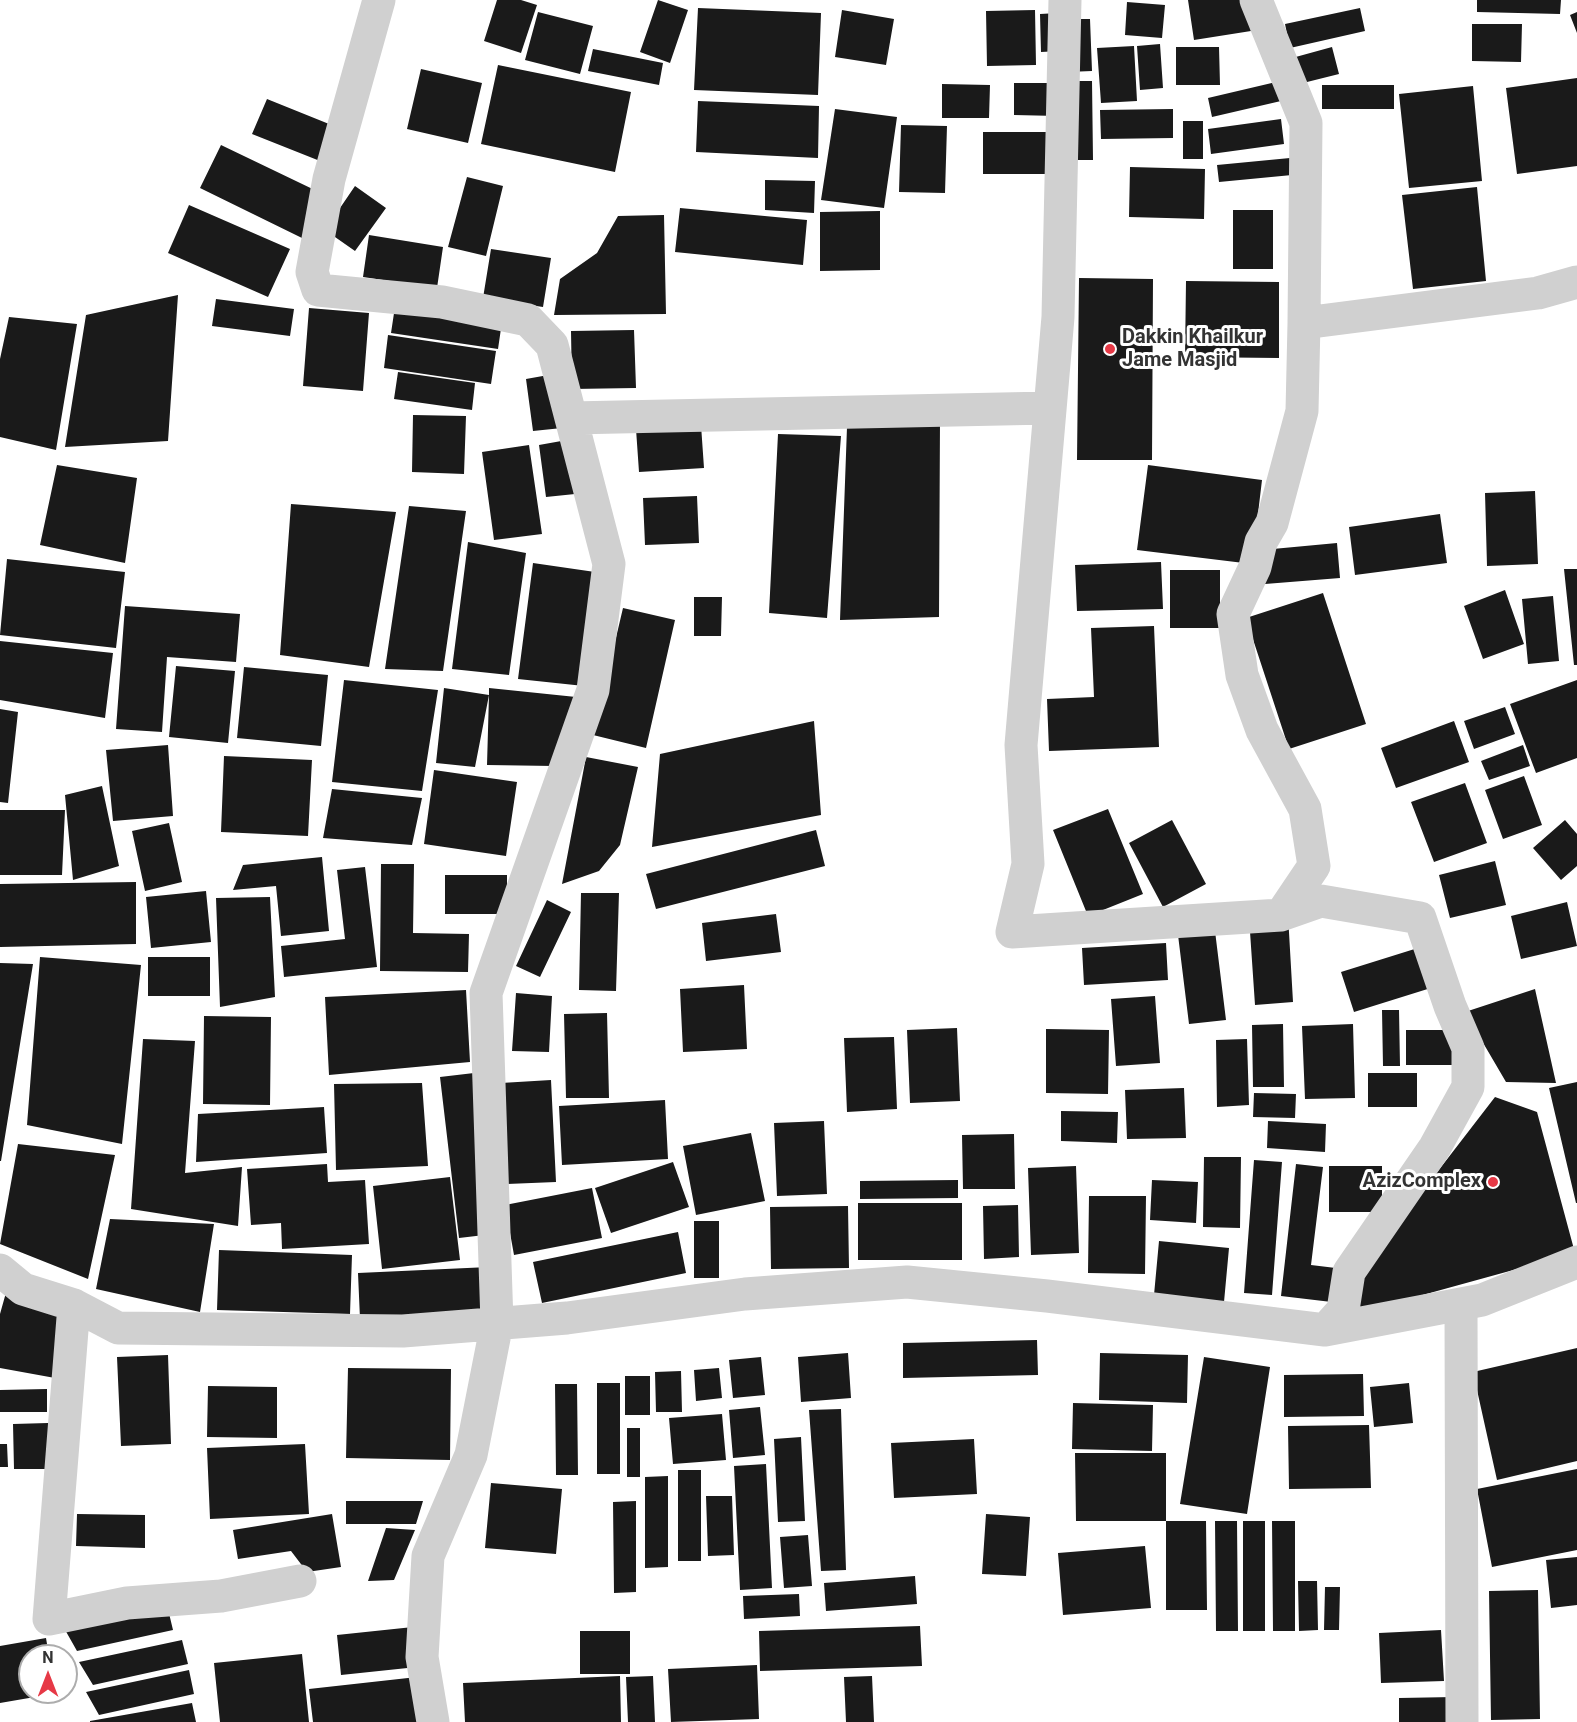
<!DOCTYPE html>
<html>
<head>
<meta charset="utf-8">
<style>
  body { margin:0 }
  #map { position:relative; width:1577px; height:1722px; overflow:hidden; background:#fff; font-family:Roboto,sans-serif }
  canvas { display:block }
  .north { position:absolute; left:18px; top:1644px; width:60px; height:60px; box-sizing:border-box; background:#fff; border:2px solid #adadad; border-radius:50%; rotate:0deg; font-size:16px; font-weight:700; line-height:24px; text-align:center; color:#333 }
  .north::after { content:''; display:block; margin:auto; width:21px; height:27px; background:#e63946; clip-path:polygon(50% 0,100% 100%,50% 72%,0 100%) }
</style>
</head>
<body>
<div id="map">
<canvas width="1577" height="1722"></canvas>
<div class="north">N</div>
</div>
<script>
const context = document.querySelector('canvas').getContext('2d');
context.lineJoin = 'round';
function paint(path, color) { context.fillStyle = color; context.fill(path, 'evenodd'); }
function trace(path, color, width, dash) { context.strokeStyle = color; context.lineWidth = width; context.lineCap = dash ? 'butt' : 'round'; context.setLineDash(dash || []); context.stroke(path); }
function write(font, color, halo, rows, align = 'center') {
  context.font = font + ' Roboto,sans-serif'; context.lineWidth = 6; context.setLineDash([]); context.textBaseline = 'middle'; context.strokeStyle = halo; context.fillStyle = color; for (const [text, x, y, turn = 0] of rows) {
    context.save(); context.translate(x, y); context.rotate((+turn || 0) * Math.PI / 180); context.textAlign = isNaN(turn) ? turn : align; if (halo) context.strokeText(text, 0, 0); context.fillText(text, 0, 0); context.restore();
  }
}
const building = new Path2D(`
  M 497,0 L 521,0 L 537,5 L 521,53 L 484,41 Z
  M 658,0 L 688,10 L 670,63 L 640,52 Z
  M 1188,0 L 1246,0 L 1251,31 L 1194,40 Z
  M 1477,0 L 1561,0 L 1560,14 L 1477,12 Z
  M 1127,2 L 1165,5 L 1162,38 L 1125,35 Z
  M 698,8 L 821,13 L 818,95 L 694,90 Z
  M 1360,8 L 1365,31 L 1290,48 L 1285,24 Z
  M 842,10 L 894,19 L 886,65 L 835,57 Z
  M 1035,10 L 1036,65 L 987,66 L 986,11 Z
  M 538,12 L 593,26 L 580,74 L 525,60 Z
  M 1577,12 L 1577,33 L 1570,15 Z
  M 1058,13 L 1060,51 L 1041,52 L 1040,14 Z
  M 1066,19 L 1090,19 L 1092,71 L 1068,72 Z
  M 1472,24 L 1522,24 L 1521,62 L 1472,61 Z
  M 1160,44 L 1163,88 L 1140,90 L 1137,46 Z
  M 1134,46 L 1137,101 L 1101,103 L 1097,48 Z
  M 1176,47 L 1219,47 L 1220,85 L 1176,85 Z
  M 1332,47 L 1339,74 L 1299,84 L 1292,58 Z
  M 593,49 L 663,63 L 659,85 L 588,71 Z
  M 498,65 L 631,92 L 615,172 L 481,144 Z
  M 421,69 L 482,83 L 468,143 L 407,129 Z
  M 1577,78 L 1577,166 L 1517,174 L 1506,88 Z
  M 1068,81 L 1092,81 L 1093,160 L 1069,160 Z
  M 1276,82 L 1281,101 L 1212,117 L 1208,98 Z
  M 1014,83 L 1059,83 L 1058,116 L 1014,115 Z
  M 942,84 L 990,85 L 989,118 L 942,118 Z
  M 1322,85 L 1394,85 L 1394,109 L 1322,109 Z
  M 1473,86 L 1482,181 L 1409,188 L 1399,94 Z
  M 267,99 L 334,126 L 320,161 L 252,134 Z
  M 698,101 L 819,106 L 818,158 L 696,152 Z
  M 835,109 L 897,117 L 884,208 L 821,200 Z
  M 1173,109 L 1173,138 L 1101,139 L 1100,110 Z
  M 1281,119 L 1284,144 L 1211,154 L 1208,129 Z
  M 1183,121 L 1203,121 L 1203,159 L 1183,159 Z
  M 901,125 L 947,126 L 945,193 L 899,192 Z
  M 983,132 L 1054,132 L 1054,174 L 983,174 Z
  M 221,145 L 323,194 L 302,238 L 200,188 Z
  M 1290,158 L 1292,175 L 1219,182 L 1217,165 Z
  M 1130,167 L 1205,169 L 1204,219 L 1129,217 Z
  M 467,177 L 503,186 L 486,256 L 448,247 Z
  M 765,180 L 815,181 L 814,213 L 765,210 Z
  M 355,186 L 386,208 L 355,251 L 325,230 Z
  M 1477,187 L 1486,281 L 1413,289 L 1402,195 Z
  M 189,205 L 290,249 L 268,297 L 168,253 Z
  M 680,208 L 807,220 L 803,265 L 675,252 Z
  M 1233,210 L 1273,210 L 1273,269 L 1233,269 Z
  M 880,211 L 880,270 L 820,271 L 820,212 Z
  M 664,215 L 666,314 L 554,315 L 560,279 L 597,253 L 618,216 Z
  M 369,235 L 443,247 L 437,288 L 363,277 Z
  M 491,249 L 551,258 L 543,307 L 483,298 Z
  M 1079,278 L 1153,279 L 1152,460 L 1077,460 Z
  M 1186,281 L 1279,282 L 1279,358 L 1185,357 Z
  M 178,295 L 168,441 L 65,447 L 86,315 Z
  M 216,299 L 294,309 L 290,336 L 212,326 Z
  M 396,300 L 503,315 L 498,349 L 391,333 Z
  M 309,308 L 369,313 L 363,391 L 303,386 Z
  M 9,317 L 77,324 L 56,450 L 0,437 L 0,359 Z
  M 634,330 L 636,388 L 572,389 L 571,331 Z
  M 388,335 L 496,351 L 491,384 L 384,368 Z
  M 398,372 L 475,383 L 472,410 L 394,399 Z
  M 554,374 L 562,428 L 533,431 L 526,379 Z
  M 413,415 L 466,416 L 464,474 L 412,472 Z
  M 940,419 L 939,617 L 840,620 L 847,427 Z
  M 701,425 L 704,468 L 639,472 L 636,429 Z
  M 778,434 L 841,436 L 827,618 L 769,613 Z
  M 567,440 L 575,494 L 546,497 L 539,445 Z
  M 529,445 L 542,534 L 494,540 L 482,452 Z
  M 57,465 L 137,478 L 125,563 L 40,545 Z
  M 1148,465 L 1262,480 L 1252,564 L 1137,550 Z
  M 1535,491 L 1538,564 L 1487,566 L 1485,493 Z
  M 697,496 L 699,543 L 645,545 L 643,498 Z
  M 291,504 L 396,512 L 369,667 L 280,655 Z
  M 409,506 L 466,511 L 443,671 L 385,669 Z
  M 1440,514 L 1447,563 L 1355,575 L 1349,527 Z
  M 468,542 L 526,553 L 509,675 L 452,669 Z
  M 1337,543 L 1340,578 L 1265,584 L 1262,550 Z
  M 7,559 L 125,572 L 116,648 L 0,635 Z
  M 1161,562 L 1163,609 L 1077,611 L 1075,565 Z
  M 533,563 L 595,572 L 584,686 L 518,679 Z
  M 1564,569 L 1577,569 L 1577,665 L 1574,665 Z
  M 1170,570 L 1220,570 L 1220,628 L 1170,628 Z
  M 1505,590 L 1524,644 L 1483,659 L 1464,606 Z
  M 1323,593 L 1366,724 L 1289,749 L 1246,618 Z
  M 1553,596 L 1559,661 L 1528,664 L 1522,599 Z
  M 694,597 L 722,597 L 721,636 L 694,636 Z
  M 125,606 L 240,614 L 236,662 L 167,657 L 162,732 L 116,729 Z
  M 623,608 L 675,620 L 646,748 L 593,735 Z
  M 1154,626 L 1159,747 L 1049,751 L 1047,699 L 1094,697 L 1091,628 Z
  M 0,641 L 113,653 L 105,718 L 0,700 Z
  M 176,666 L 235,671 L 228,743 L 169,737 Z
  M 244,667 L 328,675 L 321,746 L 237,738 Z
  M 344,680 L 438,690 L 422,791 L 332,782 Z
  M 1577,680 L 1577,758 L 1536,773 L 1510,704 Z
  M 444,688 L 489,695 L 489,688 L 576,697 L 554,766 L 487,765 L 489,695 L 475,767 L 436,763 Z
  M 1505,707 L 1515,734 L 1474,749 L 1464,721 Z
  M 0,709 L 18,712 L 8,803 L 0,802 Z
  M 814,721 L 821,815 L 652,847 L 660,754 Z
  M 1454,721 L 1469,762 L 1396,788 L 1381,748 Z
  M 168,745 L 173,816 L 113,821 L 106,750 Z
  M 1523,745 L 1530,766 L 1489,780 L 1481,761 Z
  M 224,756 L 312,760 L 308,836 L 221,832 Z
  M 586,757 L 638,767 L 620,845 L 599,871 L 562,884 Z
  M 434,770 L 517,782 L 506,856 L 424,844 Z
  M 1524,776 L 1542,825 L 1503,839 L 1485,790 Z
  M 1465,783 L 1487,843 L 1434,862 L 1411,802 Z
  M 102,786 L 119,866 L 73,880 L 65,795 Z
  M 332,789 L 422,798 L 412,845 L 323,838 Z
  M 1108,809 L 1143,894 L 1088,916 L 1053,830 Z
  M 0,810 L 65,810 L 62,875 L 0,875 Z
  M 1172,820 L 1206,884 L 1163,907 L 1129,843 Z
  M 1565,820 L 1577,834 L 1577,866 L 1561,880 L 1533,848 Z
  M 169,823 L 182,882 L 145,891 L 132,831 Z
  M 816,830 L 825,866 L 656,909 L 646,874 Z
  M 322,857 L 329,931 L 281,936 L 276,886 L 233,890 L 243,865 Z
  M 1495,861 L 1506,905 L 1450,918 L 1439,875 Z
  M 381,864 L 414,864 L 413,933 L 469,934 L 468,972 L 380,971 Z
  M 365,867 L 377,967 L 284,977 L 281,946 L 345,939 L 337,870 Z
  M 445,875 L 507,875 L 507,914 L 445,914 Z
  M 136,882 L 136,944 L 0,947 L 0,884 Z
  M 206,891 L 211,942 L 151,948 L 146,897 Z
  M 581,893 L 619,893 L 616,991 L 579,990 Z
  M 270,897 L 275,997 L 220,1007 L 216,898 Z
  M 547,900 L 571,912 L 540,977 L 516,966 Z
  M 1567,902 L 1577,946 L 1521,959 L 1511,916 Z
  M 776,914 L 781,952 L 706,961 L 702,923 Z
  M 1288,915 L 1293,1002 L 1255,1005 L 1249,917 Z
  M 1215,931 L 1226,1020 L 1189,1024 L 1178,935 Z
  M 1166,943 L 1168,980 L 1084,985 L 1082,948 Z
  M 1421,947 L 1434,987 L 1354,1012 L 1341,972 Z
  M 40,957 L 141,965 L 122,1144 L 27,1125 Z
  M 148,957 L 210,957 L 210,996 L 148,996 Z
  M 0,963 L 33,964 L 1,1161 L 0,1161 Z
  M 744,985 L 747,1049 L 683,1052 L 680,989 Z
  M 1535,989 L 1556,1083 L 1506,1082 L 1465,1012 Z
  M 466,990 L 470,1062 L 329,1075 L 325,997 Z
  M 516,993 L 552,996 L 549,1052 L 512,1051 Z
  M 1155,996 L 1160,1063 L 1116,1066 L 1111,999 Z
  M 1382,1010 L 1399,1010 L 1400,1066 L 1383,1066 Z
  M 607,1013 L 609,1098 L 566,1098 L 564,1014 Z
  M 204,1016 L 271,1017 L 270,1105 L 203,1104 Z
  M 1283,1024 L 1284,1087 L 1253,1087 L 1252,1025 Z
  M 1353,1024 L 1355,1098 L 1305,1099 L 1302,1026 Z
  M 957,1028 L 960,1101 L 910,1103 L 907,1030 Z
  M 1046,1029 L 1109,1030 L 1108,1094 L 1046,1093 Z
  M 1406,1030 L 1454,1030 L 1454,1065 L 1406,1065 Z
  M 894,1037 L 897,1109 L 847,1112 L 844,1038 Z
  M 143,1039 L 195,1041 L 185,1173 L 242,1167 L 238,1226 L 131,1209 Z
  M 1247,1039 L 1249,1105 L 1217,1107 L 1216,1040 Z
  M 474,1073 L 493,1234 L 459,1238 L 440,1077 Z
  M 1368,1073 L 1417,1073 L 1417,1107 L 1368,1107 Z
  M 551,1080 L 556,1182 L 507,1184 L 501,1083 Z
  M 1577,1082 L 1577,1203 L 1576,1203 L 1549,1088 Z
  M 422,1083 L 428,1166 L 336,1170 L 334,1084 Z
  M 1184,1088 L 1186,1138 L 1127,1139 L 1125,1090 Z
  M 1254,1093 L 1296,1094 L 1295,1118 L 1253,1117 Z
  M 1495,1097 L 1537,1112 L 1575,1253 L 1350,1315 L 1354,1280 Z
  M 665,1100 L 668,1159 L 562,1165 L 559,1106 Z
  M 324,1107 L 327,1153 L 196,1162 L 198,1114 Z
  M 1061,1111 L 1118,1112 L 1117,1143 L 1061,1141 Z
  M 824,1121 L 827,1194 L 777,1196 L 774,1123 Z
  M 1268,1121 L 1326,1124 L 1325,1152 L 1267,1148 Z
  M 751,1133 L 765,1201 L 696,1215 L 683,1146 Z
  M 1014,1134 L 1015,1189 L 963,1189 L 962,1135 Z
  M 18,1144 L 115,1155 L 88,1279 L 0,1244 Z
  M 1204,1157 L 1241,1157 L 1240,1228 L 1203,1227 Z
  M 1254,1160 L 1282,1162 L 1272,1295 L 1244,1293 Z
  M 673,1162 L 689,1207 L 611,1233 L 595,1188 Z
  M 327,1164 L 328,1182 L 365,1180 L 369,1244 L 282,1249 L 281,1223 L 251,1225 L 247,1169 Z
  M 1296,1164 L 1323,1167 L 1311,1265 L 1344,1269 L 1340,1303 L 1281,1296 Z
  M 1076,1166 L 1079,1253 L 1031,1255 L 1028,1168 Z
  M 1329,1166 L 1382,1166 L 1382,1212 L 1329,1212 Z
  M 450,1177 L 460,1260 L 382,1269 L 373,1186 Z
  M 958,1180 L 958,1198 L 860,1199 L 860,1181 Z
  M 1152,1180 L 1198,1182 L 1196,1223 L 1150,1220 Z
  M 592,1188 L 602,1238 L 514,1255 L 505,1205 Z
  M 1089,1196 L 1146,1196 L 1145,1274 L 1088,1273 Z
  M 858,1203 L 962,1203 L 962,1260 L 858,1260 Z
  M 1018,1205 L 1019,1257 L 984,1259 L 983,1206 Z
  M 848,1206 L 849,1268 L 771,1269 L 770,1207 Z
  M 110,1219 L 214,1224 L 200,1312 L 96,1289 Z
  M 694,1221 L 719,1221 L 719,1278 L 694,1278 Z
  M 678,1232 L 686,1273 L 542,1303 L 533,1262 Z
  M 1159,1241 L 1229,1248 L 1224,1302 L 1154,1295 Z
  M 219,1250 L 352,1255 L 350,1314 L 217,1310 Z
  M 489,1267 L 488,1314 L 360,1319 L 358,1273 Z
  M 7,1289 L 67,1316 L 55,1378 L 0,1368 L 0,1314 Z
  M 1037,1340 L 1038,1375 L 903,1378 L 903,1343 Z
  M 1577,1348 L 1577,1461 L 1497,1480 L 1473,1372 Z
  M 848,1353 L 851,1398 L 801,1402 L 798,1357 Z
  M 1100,1353 L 1188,1355 L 1187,1403 L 1099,1400 Z
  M 168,1355 L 171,1444 L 121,1446 L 117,1357 Z
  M 761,1357 L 765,1395 L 733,1398 L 729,1360 Z
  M 1204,1357 L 1270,1367 L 1247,1514 L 1180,1504 Z
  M 348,1368 L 451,1369 L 450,1460 L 346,1458 Z
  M 719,1368 L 722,1398 L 696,1401 L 694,1370 Z
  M 681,1371 L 682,1412 L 656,1412 L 655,1372 Z
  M 1363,1374 L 1364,1416 L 1284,1417 L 1284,1375 Z
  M 625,1376 L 650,1376 L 650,1415 L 625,1415 Z
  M 597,1383 L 620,1383 L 620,1474 L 597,1474 Z
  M 1409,1383 L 1413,1423 L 1374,1427 L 1370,1387 Z
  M 555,1384 L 577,1384 L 578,1475 L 556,1475 Z
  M 208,1386 L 277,1387 L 277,1438 L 207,1437 Z
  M 47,1389 L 47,1412 L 0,1412 L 0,1390 Z
  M 1073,1403 L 1153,1405 L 1152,1451 L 1072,1449 Z
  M 760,1407 L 765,1455 L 733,1458 L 729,1410 Z
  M 841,1409 L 846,1570 L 821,1571 L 809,1410 Z
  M 722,1414 L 726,1460 L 673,1464 L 669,1418 Z
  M 48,1423 L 49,1469 L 14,1469 L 13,1424 Z
  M 1369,1425 L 1371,1488 L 1289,1489 L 1288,1426 Z
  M 627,1428 L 640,1428 L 640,1477 L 627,1477 Z
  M 801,1437 L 805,1521 L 778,1522 L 774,1439 Z
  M 974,1439 L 977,1494 L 894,1498 L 891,1443 Z
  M 0,1444 L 7,1444 L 8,1467 L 0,1467 Z
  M 305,1444 L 309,1514 L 210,1519 L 207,1448 Z
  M 1075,1453 L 1166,1453 L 1166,1521 L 1206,1521 L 1207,1610 L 1166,1610 L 1166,1521 L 1076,1521 Z
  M 766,1464 L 772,1588 L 740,1590 L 734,1466 Z
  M 1577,1469 L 1577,1550 L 1492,1567 L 1477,1489 Z
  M 678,1470 L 701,1470 L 701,1561 L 678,1561 Z
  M 668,1476 L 668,1567 L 645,1568 L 645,1477 Z
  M 491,1483 L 562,1489 L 556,1554 L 485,1548 Z
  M 706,1496 L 732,1496 L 734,1555 L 708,1556 Z
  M 346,1501 L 423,1501 L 416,1524 L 346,1524 Z
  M 636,1501 L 636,1592 L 614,1593 L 613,1502 Z
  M 77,1514 L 145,1515 L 145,1548 L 76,1546 Z
  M 332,1514 L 341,1567 L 307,1572 L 291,1551 L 238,1559 L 233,1530 Z
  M 986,1514 L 1030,1517 L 1026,1576 L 982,1574 Z
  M 1215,1521 L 1237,1521 L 1238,1631 L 1216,1631 Z
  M 1243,1521 L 1265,1521 L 1265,1631 L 1243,1631 Z
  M 1272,1521 L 1295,1521 L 1295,1631 L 1273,1631 Z
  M 386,1528 L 415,1530 L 394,1580 L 368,1581 Z
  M 808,1535 L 812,1586 L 784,1588 L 780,1537 Z
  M 1145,1546 L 1151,1608 L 1063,1615 L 1058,1553 Z
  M 1577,1557 L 1577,1605 L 1551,1608 L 1546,1560 Z
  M 915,1576 L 917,1604 L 826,1611 L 824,1583 Z
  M 1298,1581 L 1317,1581 L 1318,1630 L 1299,1631 Z
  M 1325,1587 L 1340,1587 L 1339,1630 L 1324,1630 Z
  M 1538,1590 L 1540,1719 L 1491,1720 L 1489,1591 Z
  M 799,1594 L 800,1616 L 744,1619 L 743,1596 Z
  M 167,1605 L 173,1630 L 77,1651 L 64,1628 Z
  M 920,1626 L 922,1666 L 760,1671 L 759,1631 Z
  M 413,1627 L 417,1667 L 341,1675 L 337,1635 Z
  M 1441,1630 L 1444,1681 L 1381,1683 L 1379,1633 Z
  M 580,1631 L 630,1631 L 630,1674 L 580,1674 Z
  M 46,1638 L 49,1656 L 30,1656 L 30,1692 L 58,1693 L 0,1703 L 0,1646 Z
  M 182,1640 L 188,1664 L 93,1685 L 79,1662 Z
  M 302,1654 L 309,1722 L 220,1722 L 214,1663 Z
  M 757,1665 L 759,1719 L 671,1722 L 668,1669 Z
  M 189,1670 L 194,1694 L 99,1715 L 86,1692 Z
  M 620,1676 L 621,1722 L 465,1722 L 463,1683 Z
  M 653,1676 L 655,1722 L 628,1722 L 626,1677 Z
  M 872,1676 L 874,1722 L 846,1722 L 844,1677 Z
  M 417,1677 L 422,1722 L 313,1722 L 309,1689 Z
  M 1454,1697 L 1454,1722 L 1399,1722 L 1399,1698 Z
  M 192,1703 L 196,1722 L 90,1722 L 90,1721 Z`);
const minor = new Path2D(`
  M 379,0 L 329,179 L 312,272 L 318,290 L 442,302 L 528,320 L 552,345 L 609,564 L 593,690 L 486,993 L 497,1323 L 471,1455 L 428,1556 L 422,1657 L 433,1722
  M 1065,0 L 1058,317 L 1021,745 L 1028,864 L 1012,932 L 1281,915 L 1321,901 L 1420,918 L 1450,1006 L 1468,1048 L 1468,1087 L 1435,1147 L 1349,1272 L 1343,1310 L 1325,1330
  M 1256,0 L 1306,123 L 1304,323 L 1538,293 L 1577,282
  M 571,418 L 1049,408
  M 1281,915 L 1314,866 L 1305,809 L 1262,730 L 1242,675 L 1233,614 L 1255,567 L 1261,542 L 1272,523 L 1302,411 L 1304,323
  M 0,1270 L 23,1289 L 74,1305 L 118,1328 L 403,1331 L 567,1318 L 745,1294 L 907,1282 L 1047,1296 L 1325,1330 L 1482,1300 L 1577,1262
  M 1461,1304 L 1462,1722
  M 74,1305 L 49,1619 L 127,1603 L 221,1596 L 300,1581`);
const markers = [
  [1110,349,6,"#e63946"],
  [1493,1182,6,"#e63946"]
];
const poiNames = [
  ["Dakkin Khailkur",1122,338],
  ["Jame Masjid",1122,361],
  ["AzizComplex",1481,1182,"right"]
];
paint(building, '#1a1a1a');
trace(minor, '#d0d0d0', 33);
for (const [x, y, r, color] of markers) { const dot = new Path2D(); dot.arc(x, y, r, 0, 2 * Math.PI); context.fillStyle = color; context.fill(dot); trace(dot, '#fff', 2); }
write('bold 20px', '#333', '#fff', poiNames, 'left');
</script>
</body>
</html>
